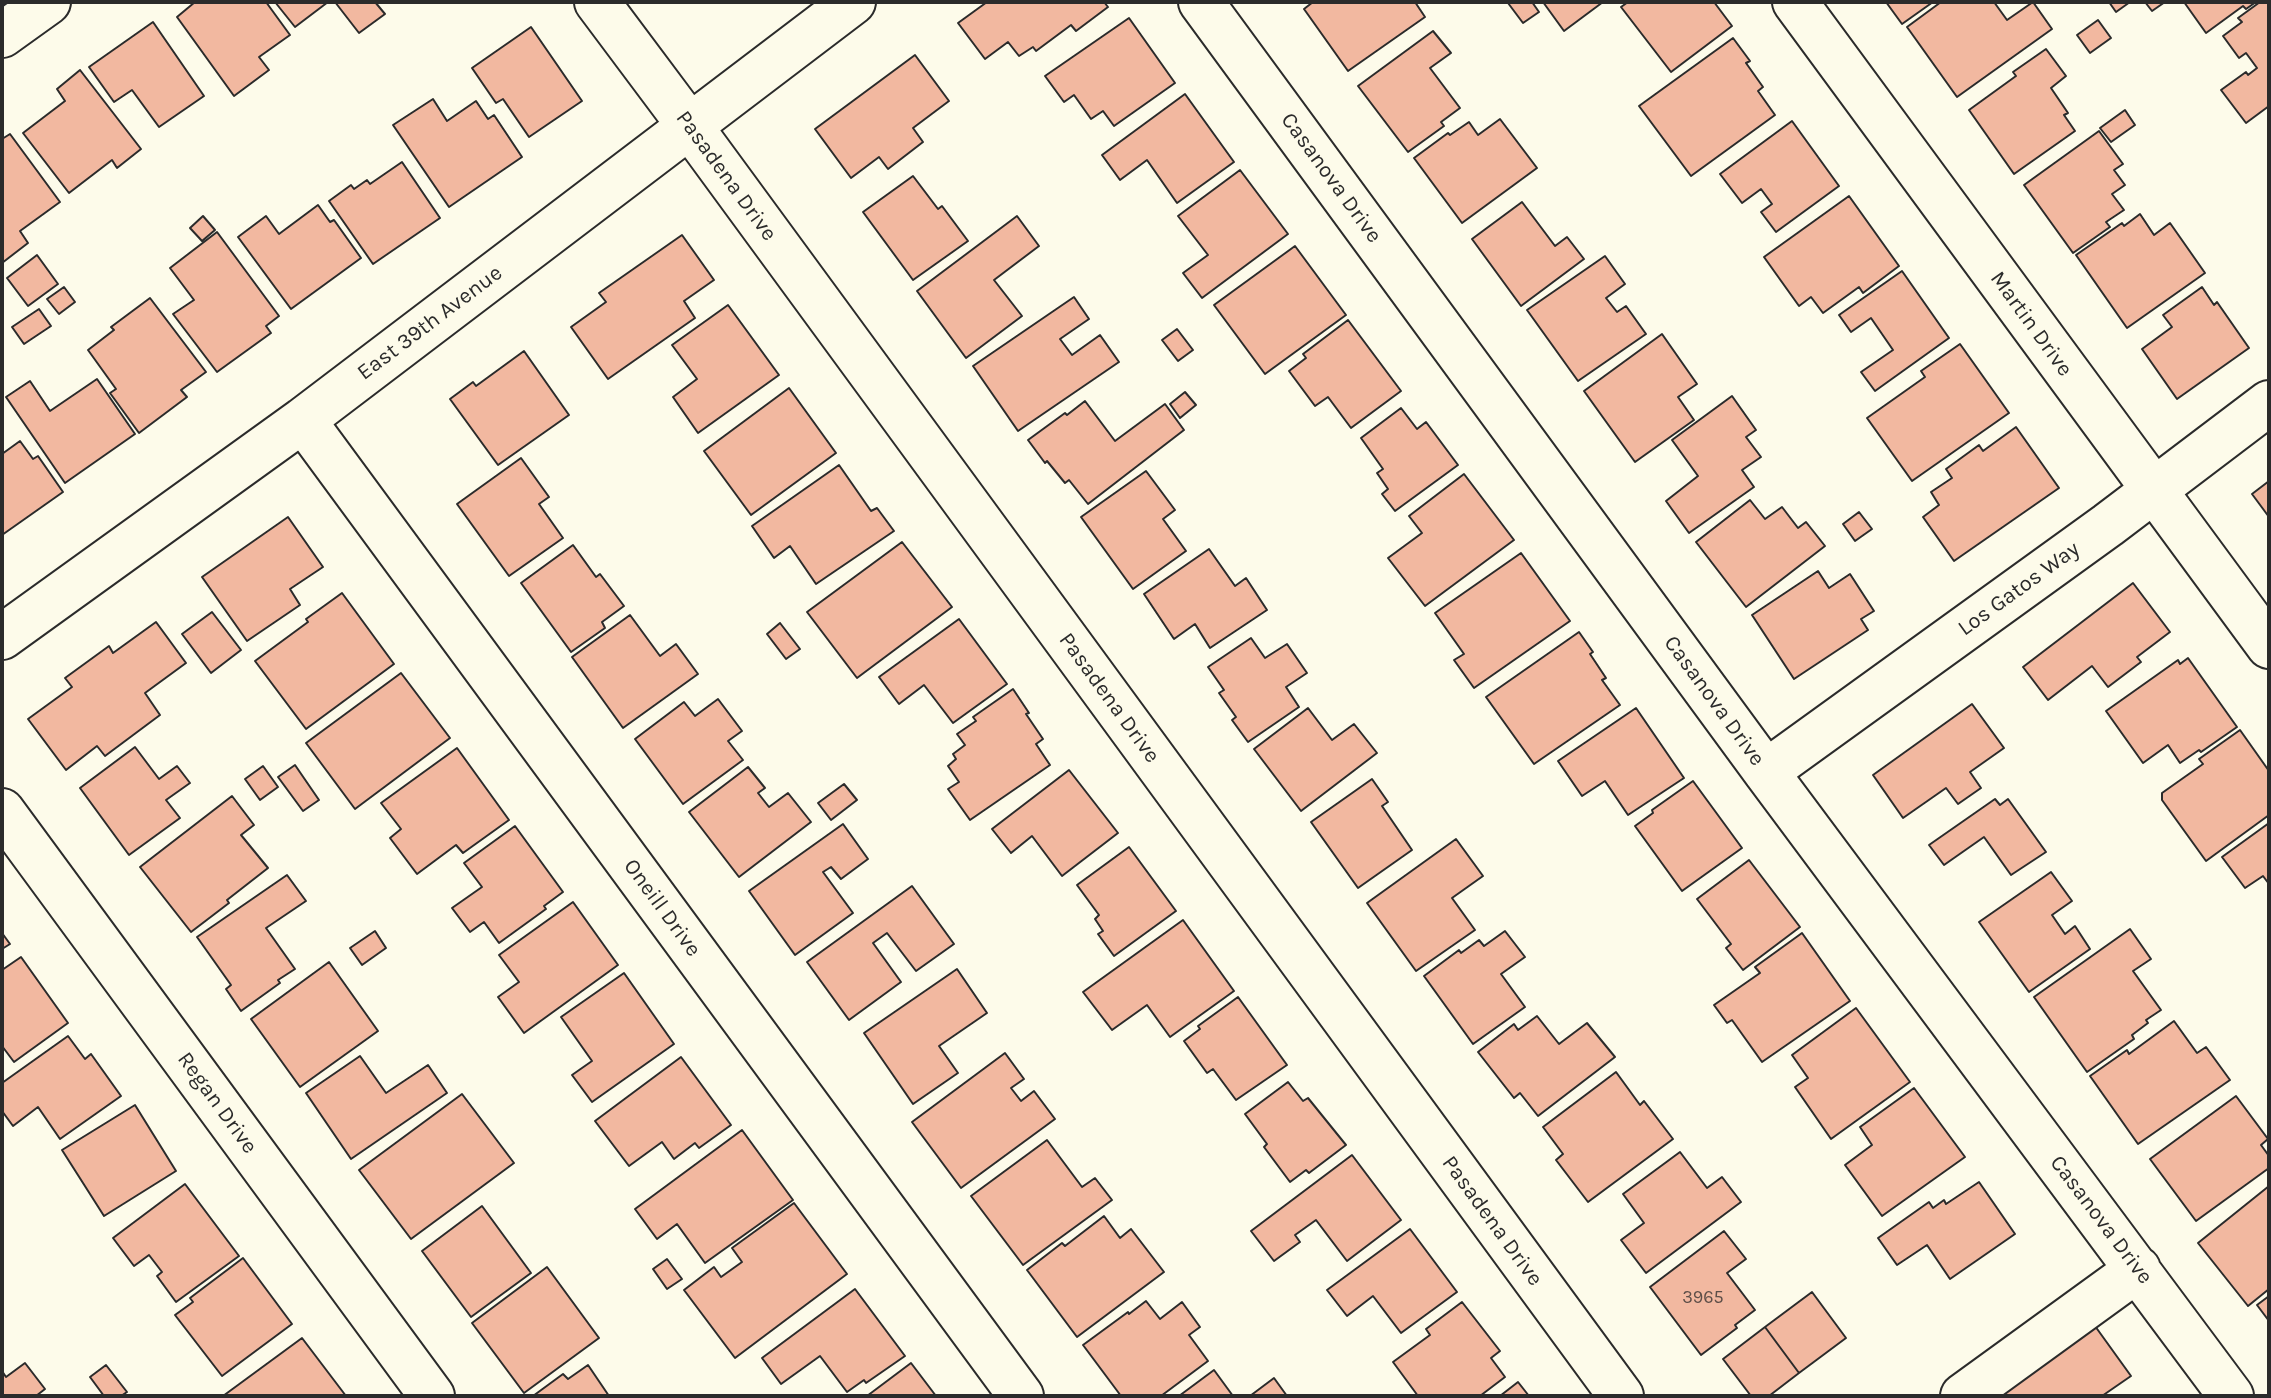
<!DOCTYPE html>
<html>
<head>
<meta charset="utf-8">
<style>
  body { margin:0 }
  #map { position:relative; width:2271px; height:1398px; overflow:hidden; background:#fdfbea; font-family:Karla,sans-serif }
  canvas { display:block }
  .frame { position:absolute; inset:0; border:4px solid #2b2b2b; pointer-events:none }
</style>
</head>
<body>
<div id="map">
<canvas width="2271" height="1398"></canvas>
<div class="frame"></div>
</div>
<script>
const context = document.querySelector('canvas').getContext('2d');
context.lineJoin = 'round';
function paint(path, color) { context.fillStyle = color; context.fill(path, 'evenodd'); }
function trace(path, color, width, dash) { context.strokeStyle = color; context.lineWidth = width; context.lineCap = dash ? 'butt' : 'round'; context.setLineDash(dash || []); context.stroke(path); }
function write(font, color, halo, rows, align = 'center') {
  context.font = font + ' Karla,sans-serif'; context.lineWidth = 6; context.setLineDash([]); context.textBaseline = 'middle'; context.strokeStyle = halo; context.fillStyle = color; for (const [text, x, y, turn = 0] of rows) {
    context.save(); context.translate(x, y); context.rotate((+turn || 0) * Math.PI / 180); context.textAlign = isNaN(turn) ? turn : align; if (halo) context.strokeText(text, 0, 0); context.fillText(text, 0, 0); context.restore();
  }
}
const building = new Path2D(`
  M 195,2 L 266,2 L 290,35 L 259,57 L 269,70 L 234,96 L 177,17 Z
  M 275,2 L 328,2 L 295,27 Z
  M 335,2 L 375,2 L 385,14 L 359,33 Z
  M 987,2 L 1104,2 L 1108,7 L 1076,31 L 1071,25 L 1036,51 L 1033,47 L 1019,56 L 1008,42 L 985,59 L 958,23 Z
  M 1313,2 L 1415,2 L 1425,17 L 1348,71 L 1304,9 Z
  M 1509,2 L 1532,2 L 1539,12 L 1523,23 L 1508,3 Z
  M 1543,2 L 1603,2 L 1564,31 Z
  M 1628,2 L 1714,2 L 1732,26 L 1671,72 L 1621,7 Z
  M 1886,2 L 1933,2 L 1902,24 Z
  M 1941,2 L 1994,2 L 2007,20 L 2033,2 L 2052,29 L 1957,97 L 1907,27 Z
  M 2109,2 L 2130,2 L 2116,12 Z
  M 2145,2 L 2165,2 L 2152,11 Z
  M 2184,2 L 2256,2 L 2246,9 L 2243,6 L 2206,33 Z
  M 2260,2 L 2269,2 L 2269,106 L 2246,123 L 2221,90 L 2246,72 L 2248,75 L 2257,68 L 2246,53 L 2239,58 L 2223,36 L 2242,22 L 2238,18 Z
  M 1129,18 L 1175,83 L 1114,126 L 1103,111 L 1091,119 L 1074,95 L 1064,102 L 1045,76 Z
  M 2098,20 L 2111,38 L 2090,53 L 2077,35 Z
  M 153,22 L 204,96 L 159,127 L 132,90 L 114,102 L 89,67 Z
  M 531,27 L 582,101 L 529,137 L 503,99 L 496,103 L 472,68 Z
  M 1433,31 L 1451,53 L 1430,68 L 1460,108 L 1441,122 L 1444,126 L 1408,152 L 1358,86 Z
  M 1733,38 L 1750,61 L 1746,63 L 1763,87 L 1758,91 L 1775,115 L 1691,176 L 1639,106 Z
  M 2046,49 L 2066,76 L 2051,88 L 2068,113 L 2064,115 L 2075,131 L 2014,174 L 1969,110 L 2016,76 L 2013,72 Z
  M 915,55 L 949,101 L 913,128 L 923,142 L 888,169 L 879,157 L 851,178 L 815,129 Z
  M 80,70 L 141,149 L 117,168 L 112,160 L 69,193 L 23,133 L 65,101 L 57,89 Z
  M 1185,94 L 1234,162 L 1177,203 L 1147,160 L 1120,180 L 1102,155 Z
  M 433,99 L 447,121 L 476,101 L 488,119 L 494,115 L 522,157 L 449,207 L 393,125 Z
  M 2125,110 L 2135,125 L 2111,142 L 2100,128 Z
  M 1500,119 L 1537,168 L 1462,223 L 1414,158 L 1448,133 L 1450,135 L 1469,122 L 1478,135 Z
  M 1792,121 L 1839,186 L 1776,232 L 1761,212 L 1772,204 L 1761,189 L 1742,203 L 1720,174 Z
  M 2099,131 L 2123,164 L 2114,170 L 2125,185 L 2112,194 L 2124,210 L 2106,222 L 2110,227 L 2073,253 L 2024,185 Z
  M 10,134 L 60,202 L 20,231 L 28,243 L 2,263 L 2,139 Z
  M 402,162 L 440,218 L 373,264 L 329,201 L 351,185 L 354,189 L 367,180 L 370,184 Z
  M 1240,170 L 1288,234 L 1202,298 L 1183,273 L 1208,255 L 1178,216 Z
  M 913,176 L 938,209 L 942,206 L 968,241 L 913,280 L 863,212 Z
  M 1849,196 L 1899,266 L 1863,293 L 1859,287 L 1823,313 L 1811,297 L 1799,306 L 1764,257 Z
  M 1522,202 L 1555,246 L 1567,237 L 1584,259 L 1521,306 L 1472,239 Z
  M 318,205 L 330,222 L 334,220 L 361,258 L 291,309 L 238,237 L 266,216 L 279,234 Z
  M 2140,214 L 2154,235 L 2170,223 L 2205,273 L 2127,328 L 2076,255 L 2122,223 L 2124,226 Z
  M 203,216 L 215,230 L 202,241 L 190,228 Z
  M 1017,216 L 1039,246 L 994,280 L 1022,316 L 966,358 L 917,291 Z
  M 217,232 L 279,316 L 266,326 L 271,333 L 217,372 L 173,314 L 194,300 L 170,268 Z
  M 682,235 L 714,280 L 684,301 L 695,318 L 608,379 L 571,327 L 606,302 L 599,293 Z
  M 1295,246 L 1346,315 L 1265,374 L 1214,305 Z
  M 37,255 L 58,284 L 28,306 L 7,278 Z
  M 1605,256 L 1625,284 L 1606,298 L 1617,312 L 1626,306 L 1646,334 L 1578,381 L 1527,310 Z
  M 1902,271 L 1949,338 L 1875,391 L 1861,372 L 1893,350 L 1871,318 L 1851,332 L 1839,315 Z
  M 64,287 L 75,302 L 59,314 L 47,299 Z
  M 2202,287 L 2214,305 L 2217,302 L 2249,348 L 2177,399 L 2142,349 L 2172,327 L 2163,315 Z
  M 1074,297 L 1089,319 L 1060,339 L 1072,355 L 1100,335 L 1119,362 L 1018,431 L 973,366 Z
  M 150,298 L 206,372 L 181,390 L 187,397 L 139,433 L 110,393 L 116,389 L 88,350 L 114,330 L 111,327 Z
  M 728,305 L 779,375 L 698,433 L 673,397 L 697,379 L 672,345 Z
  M 39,309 L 51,326 L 24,344 L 12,327 Z
  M 1348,320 L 1401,391 L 1351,428 L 1328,397 L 1315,406 L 1289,371 L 1306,358 L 1303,354 Z
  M 1177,329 L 1193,350 L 1178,361 L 1162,340 Z
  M 1662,334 L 1697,384 L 1678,397 L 1694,420 L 1635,462 L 1584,391 Z
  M 1960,344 L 2009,413 L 1912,481 L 1867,418 L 1925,377 L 1921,371 Z
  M 524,351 L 569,415 L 498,465 L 450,399 L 473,382 L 476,386 Z
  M 97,379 L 135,434 L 65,483 L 6,397 L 30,381 L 50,411 Z
  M 789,388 L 836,453 L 751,515 L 704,451 Z
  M 1185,392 L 1196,405 L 1180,418 L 1170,404 Z
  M 1732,396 L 1756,430 L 1746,437 L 1761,457 L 1742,470 L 1754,487 L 1689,533 L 1666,501 L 1698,476 L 1672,440 Z
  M 1085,401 L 1115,441 L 1165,404 L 1184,430 L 1088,504 L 1069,480 L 1065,483 L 1047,461 L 1045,463 L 1028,440 L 1065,413 L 1067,415 Z
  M 1401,408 L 1417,429 L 1426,422 L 1458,465 L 1395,511 L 1382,494 L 1388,489 L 1377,473 L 1383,469 L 1361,438 Z
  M 2016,427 L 2059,488 L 1954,561 L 1923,517 L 1939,505 L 1931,492 L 1952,478 L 1946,469 L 1979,445 L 1983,451 Z
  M 20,441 L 33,459 L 38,456 L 63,492 L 2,535 L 2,454 Z
  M 521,458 L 549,497 L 539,504 L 563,538 L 509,576 L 457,504 Z
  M 839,465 L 871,511 L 877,508 L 894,531 L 816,584 L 790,546 L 774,558 L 752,526 Z
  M 1146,471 L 1175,510 L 1163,519 L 1186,551 L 1133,589 L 1081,517 Z
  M 1464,474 L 1514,540 L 1425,606 L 1388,558 L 1422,533 L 1409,516 Z
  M 2269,481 L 2269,517 L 2252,494 Z
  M 1750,500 L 1765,519 L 1782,507 L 1798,528 L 1806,522 L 1825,546 L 1746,607 L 1696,542 Z
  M 1859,512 L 1872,529 L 1855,541 L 1843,524 Z
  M 288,517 L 323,567 L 290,589 L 300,605 L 247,641 L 202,577 Z
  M 902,542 L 952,607 L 857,678 L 807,612 Z
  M 573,545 L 596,577 L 600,574 L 624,606 L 602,622 L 605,628 L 571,652 L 521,583 Z
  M 1209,549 L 1235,586 L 1246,578 L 1267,610 L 1210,648 L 1195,624 L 1174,639 L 1144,594 Z
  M 1521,553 L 1570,621 L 1474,688 L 1454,660 L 1464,654 L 1435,613 Z
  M 1818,571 L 1829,588 L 1850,574 L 1874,611 L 1861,619 L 1868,630 L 1794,679 L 1752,615 Z
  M 2133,583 L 2170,632 L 2137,657 L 2141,662 L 2108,687 L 2092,666 L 2048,700 L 2023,667 Z
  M 342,593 L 394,664 L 306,729 L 255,661 L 308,622 L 306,619 Z
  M 212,612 L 241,650 L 211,673 L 182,634 Z
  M 630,615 L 660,656 L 676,644 L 698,674 L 623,728 L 572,657 Z
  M 959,619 L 1007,684 L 953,723 L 924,685 L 899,704 L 879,677 Z
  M 156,622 L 186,663 L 145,693 L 160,715 L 105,756 L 97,746 L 66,770 L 28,719 L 72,687 L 65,678 L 109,646 L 113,653 Z
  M 780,623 L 800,649 L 786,659 L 767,634 Z
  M 1579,632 L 1593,652 L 1590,654 L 1606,678 L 1602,680 L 1620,705 L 1534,764 L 1486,697 Z
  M 1251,638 L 1265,658 L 1287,644 L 1307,673 L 1286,687 L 1299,707 L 1248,742 L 1232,720 L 1236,717 L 1219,693 L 1224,690 L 1208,667 Z
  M 2188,658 L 2237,727 L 2201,752 L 2199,750 L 2180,763 L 2168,745 L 2143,763 L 2106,711 L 2178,660 L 2180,664 Z
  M 401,673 L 450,738 L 355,809 L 306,743 Z
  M 1013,689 L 1029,713 L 1026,714 L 1043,739 L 1036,744 L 1050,765 L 970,820 L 948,789 L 959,782 L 948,766 L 956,759 L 953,754 L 965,745 L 957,734 L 976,721 L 973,717 Z
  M 718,699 L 742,731 L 728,741 L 743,760 L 683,804 L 635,739 L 684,702 L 695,716 Z
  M 1972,704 L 2004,748 L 1970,772 L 1981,788 L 1958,804 L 1946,788 L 1903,818 L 1873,775 Z
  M 1308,708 L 1332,740 L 1354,724 L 1377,753 L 1301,811 L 1254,749 Z
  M 1636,708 L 1684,778 L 1628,815 L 1605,781 L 1582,796 L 1558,761 Z
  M 2240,730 L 2269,771 L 2269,815 L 2206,861 L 2162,800 L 2162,793 L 2203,764 L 2199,759 Z
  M 135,747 L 159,779 L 177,766 L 190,783 L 166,800 L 180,818 L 129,855 L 80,788 Z
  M 457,748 L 509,820 L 463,853 L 456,845 L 417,874 L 390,838 L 401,829 L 381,803 Z
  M 295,765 L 319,800 L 303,811 L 278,777 Z
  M 263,766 L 278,787 L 260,800 L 245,779 Z
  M 748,767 L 765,788 L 758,793 L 769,807 L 788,793 L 811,822 L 739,877 L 689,812 Z
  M 1069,770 L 1118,833 L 1062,876 L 1032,836 L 1011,853 L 992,829 Z
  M 1372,779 L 1388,802 L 1382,806 L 1412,850 L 1358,888 L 1311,822 Z
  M 1693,781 L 1742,848 L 1682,891 L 1635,826 L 1653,813 L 1652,810 Z
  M 844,784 L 857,800 L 831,820 L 818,803 Z
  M 232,796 L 254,825 L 241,835 L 268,868 L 227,900 L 229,903 L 191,932 L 140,867 Z
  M 1995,799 L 2000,805 L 2008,799 L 2046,852 L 2011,875 L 1984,837 L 1944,865 L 1929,845 Z
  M 2269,823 L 2269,884 L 2263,876 L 2245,888 L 2222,857 Z
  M 843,824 L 868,859 L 841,879 L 831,867 L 823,872 L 853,913 L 795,955 L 749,891 Z
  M 515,826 L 563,892 L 544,906 L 546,909 L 499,943 L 484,922 L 470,932 L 452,908 L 482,887 L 464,863 Z
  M 1456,839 L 1483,876 L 1452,898 L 1475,930 L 1416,971 L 1367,903 Z
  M 1129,847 L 1176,911 L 1114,956 L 1098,934 L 1103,931 L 1095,919 L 1099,915 L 1077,885 Z
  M 1749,860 L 1800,927 L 1743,970 L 1726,948 L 1731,944 L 1697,899 Z
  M 2051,872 L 2072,901 L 2052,915 L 2065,934 L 2075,926 L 2090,949 L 2029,992 L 1979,922 Z
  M 287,875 L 306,901 L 266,928 L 295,969 L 278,980 L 280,983 L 241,1011 L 226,989 L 231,985 L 197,937 Z
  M 912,886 L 954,944 L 916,971 L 887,933 L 873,943 L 901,982 L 849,1020 L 807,962 Z
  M 573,902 L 618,965 L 524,1033 L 498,997 L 519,982 L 499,955 Z
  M 1183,920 L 1234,991 L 1170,1037 L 1147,1005 L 1112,1030 L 1083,992 Z
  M 2130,929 L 2151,959 L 2133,971 L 2161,1010 L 2146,1020 L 2148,1023 L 2132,1035 L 2134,1039 L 2087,1072 L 2034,997 Z
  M 375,931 L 386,948 L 362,965 L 350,948 Z
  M 1505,931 L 1525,957 L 1501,974 L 1525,1007 L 1473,1044 L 1424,976 L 1459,950 L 1461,953 L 1479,940 L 1484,946 Z
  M 2,933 L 10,944 L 2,949 Z
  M 1802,933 L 1850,1001 L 1762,1062 L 1732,1020 L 1727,1023 L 1714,1005 L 1760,973 L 1755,967 Z
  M 21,957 L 68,1023 L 14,1062 L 2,1046 L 2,970 Z
  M 329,962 L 378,1031 L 300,1087 L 251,1019 Z
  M 957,969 L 987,1013 L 939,1046 L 958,1073 L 913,1104 L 864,1033 Z
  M 624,973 L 674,1044 L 592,1102 L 572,1075 L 592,1061 L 561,1017 Z
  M 1238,997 L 1287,1065 L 1236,1100 L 1213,1069 L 1207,1073 L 1184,1041 L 1200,1029 L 1198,1026 Z
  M 1856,1008 L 1910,1082 L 1831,1139 L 1795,1087 L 1808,1078 L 1792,1055 Z
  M 1537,1016 L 1559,1044 L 1587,1023 L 1615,1057 L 1538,1116 L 1520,1093 L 1514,1098 L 1478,1052 L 1514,1024 L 1518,1030 Z
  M 2174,1021 L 2197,1053 L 2206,1047 L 2230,1080 L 2138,1144 L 2090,1076 L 2127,1050 L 2129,1054 Z
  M 68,1036 L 85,1059 L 91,1054 L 121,1096 L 60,1139 L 38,1107 L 13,1126 L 2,1111 L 2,1083 Z
  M 1005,1053 L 1024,1079 L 1011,1088 L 1021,1101 L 1034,1091 L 1055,1119 L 961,1188 L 912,1122 Z
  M 360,1056 L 386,1093 L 428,1065 L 447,1093 L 351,1159 L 306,1093 Z
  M 681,1057 L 731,1125 L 699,1148 L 695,1143 L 674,1159 L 662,1142 L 629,1166 L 595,1121 Z
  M 1616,1072 L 1640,1105 L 1644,1101 L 1673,1139 L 1588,1202 L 1556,1160 L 1563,1154 L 1543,1127 Z
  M 1288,1082 L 1303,1101 L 1308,1098 L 1346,1145 L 1309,1173 L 1306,1170 L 1290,1182 L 1264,1147 L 1267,1144 L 1245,1114 Z
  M 1914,1088 L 1965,1157 L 1882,1216 L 1845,1165 L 1872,1145 L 1860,1127 Z
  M 462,1094 L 514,1163 L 411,1239 L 359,1170 Z
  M 2236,1096 L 2268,1139 L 2261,1145 L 2269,1156 L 2269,1168 L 2196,1221 L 2150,1159 Z
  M 135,1105 L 176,1171 L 104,1216 L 62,1150 Z
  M 742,1130 L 793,1200 L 705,1263 L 677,1224 L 657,1239 L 635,1209 Z
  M 1047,1140 L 1082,1187 L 1095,1178 L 1112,1200 L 1023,1265 L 971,1196 Z
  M 1680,1152 L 1707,1188 L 1722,1177 L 1741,1202 L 1646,1273 L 1621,1240 L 1644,1223 L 1623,1194 Z
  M 1352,1155 L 1401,1220 L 1347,1261 L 1316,1220 L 1295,1235 L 1300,1242 L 1274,1261 L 1251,1231 Z
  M 1979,1182 L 2015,1234 L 1950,1279 L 1927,1245 L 1897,1265 L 1878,1238 L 1929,1202 L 1933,1208 L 1944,1200 L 1946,1204 Z
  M 185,1184 L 239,1256 L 176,1302 L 157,1276 L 162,1272 L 149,1255 L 134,1266 L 113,1238 Z
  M 2269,1186 L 2269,1289 L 2248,1306 L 2198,1243 Z
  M 794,1203 L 847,1274 L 735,1358 L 684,1290 L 714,1267 L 721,1277 L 742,1262 L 732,1248 Z
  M 482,1206 L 531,1273 L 471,1317 L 422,1251 Z
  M 1104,1216 L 1120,1238 L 1131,1229 L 1164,1272 L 1077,1337 L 1027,1270 L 1062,1243 L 1065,1246 Z
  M 1410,1229 L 1457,1292 L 1401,1333 L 1373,1296 L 1347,1316 L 1327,1290 Z
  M 1724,1231 L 1746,1259 L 1727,1273 L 1755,1310 L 1735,1325 L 1737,1328 L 1701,1355 L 1650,1287 Z
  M 243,1258 L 292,1324 L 222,1376 L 175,1315 L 193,1302 L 190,1298 Z
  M 667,1259 L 682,1279 L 667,1289 L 653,1269 Z
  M 547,1267 L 599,1338 L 524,1393 L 472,1323 Z
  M 855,1289 L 905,1356 L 866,1383 L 864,1380 L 847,1392 L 820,1356 L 781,1384 L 762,1358 Z
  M 1812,1292 L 1846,1338 L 1799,1373 L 1765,1327 Z
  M 2269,1296 L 2269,1321 L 2257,1305 Z
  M 1146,1301 L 1160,1319 L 1182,1302 L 1200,1327 L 1189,1335 L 1208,1361 L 1161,1396 L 1121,1396 L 1083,1345 L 1128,1312 L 1129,1314 Z
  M 1462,1302 L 1500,1351 L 1491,1358 L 1505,1377 L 1480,1396 L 1418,1396 L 1393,1362 L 1430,1335 L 1426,1329 Z
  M 2095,1326 L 2131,1376 L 2102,1396 L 2005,1396 L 2002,1392 Z
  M 1765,1327 L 1799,1373 L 1769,1396 L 1751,1396 L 1723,1359 Z
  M 302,1338 L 346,1396 L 223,1396 Z
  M 25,1363 L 45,1389 L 36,1396 L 2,1396 L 2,1371 L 6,1377 Z
  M 911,1363 L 936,1396 L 867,1396 Z
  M 106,1365 L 127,1392 L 121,1396 L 104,1396 L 90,1377 Z
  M 588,1365 L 609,1396 L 533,1396 L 563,1374 L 568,1379 Z
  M 1214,1370 L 1233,1396 L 1179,1396 Z
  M 1274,1378 L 1287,1396 L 1250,1396 Z
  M 1518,1382 L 1529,1396 L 1500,1396 Z`);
const minor = new Path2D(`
  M 597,2 L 689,125 L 1621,1396
  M 1201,2 L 1766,772 L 2231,1396
  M 1795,2 L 2269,646
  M 2,35 L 48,2
  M 303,420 L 1021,1396
  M 2,637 L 303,420 L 853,2
  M 1766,772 L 2108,525 L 2269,403
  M 2,811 L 432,1396
  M 1963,1396 L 2138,1269`);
const numberNames = [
  ["3965",1703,1298]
];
const streetNames = [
  ["Pasadena Drive",726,176,54],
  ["Casanova Drive",1331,178,54],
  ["East 39th Avenue",430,323,-37],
  ["Martin Drive",2031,324,54],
  ["Los Gatos Way",2019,589,-36],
  ["Pasadena Drive",1109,698,54],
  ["Casanova Drive",1714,701,54],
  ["Oneill Drive",662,908,54],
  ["Regan Drive",217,1103,54],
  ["Casanova Drive",2101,1220,53],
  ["Pasadena Drive",1492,1221,54]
];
paint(building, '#f2b8a0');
trace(building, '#2b2b2b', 2);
trace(minor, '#2b2b2b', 48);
trace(minor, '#fdfbea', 44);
write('18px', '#5d4e48', null, numberNames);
write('22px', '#2b2b2b', '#fdfbea', streetNames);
</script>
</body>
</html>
